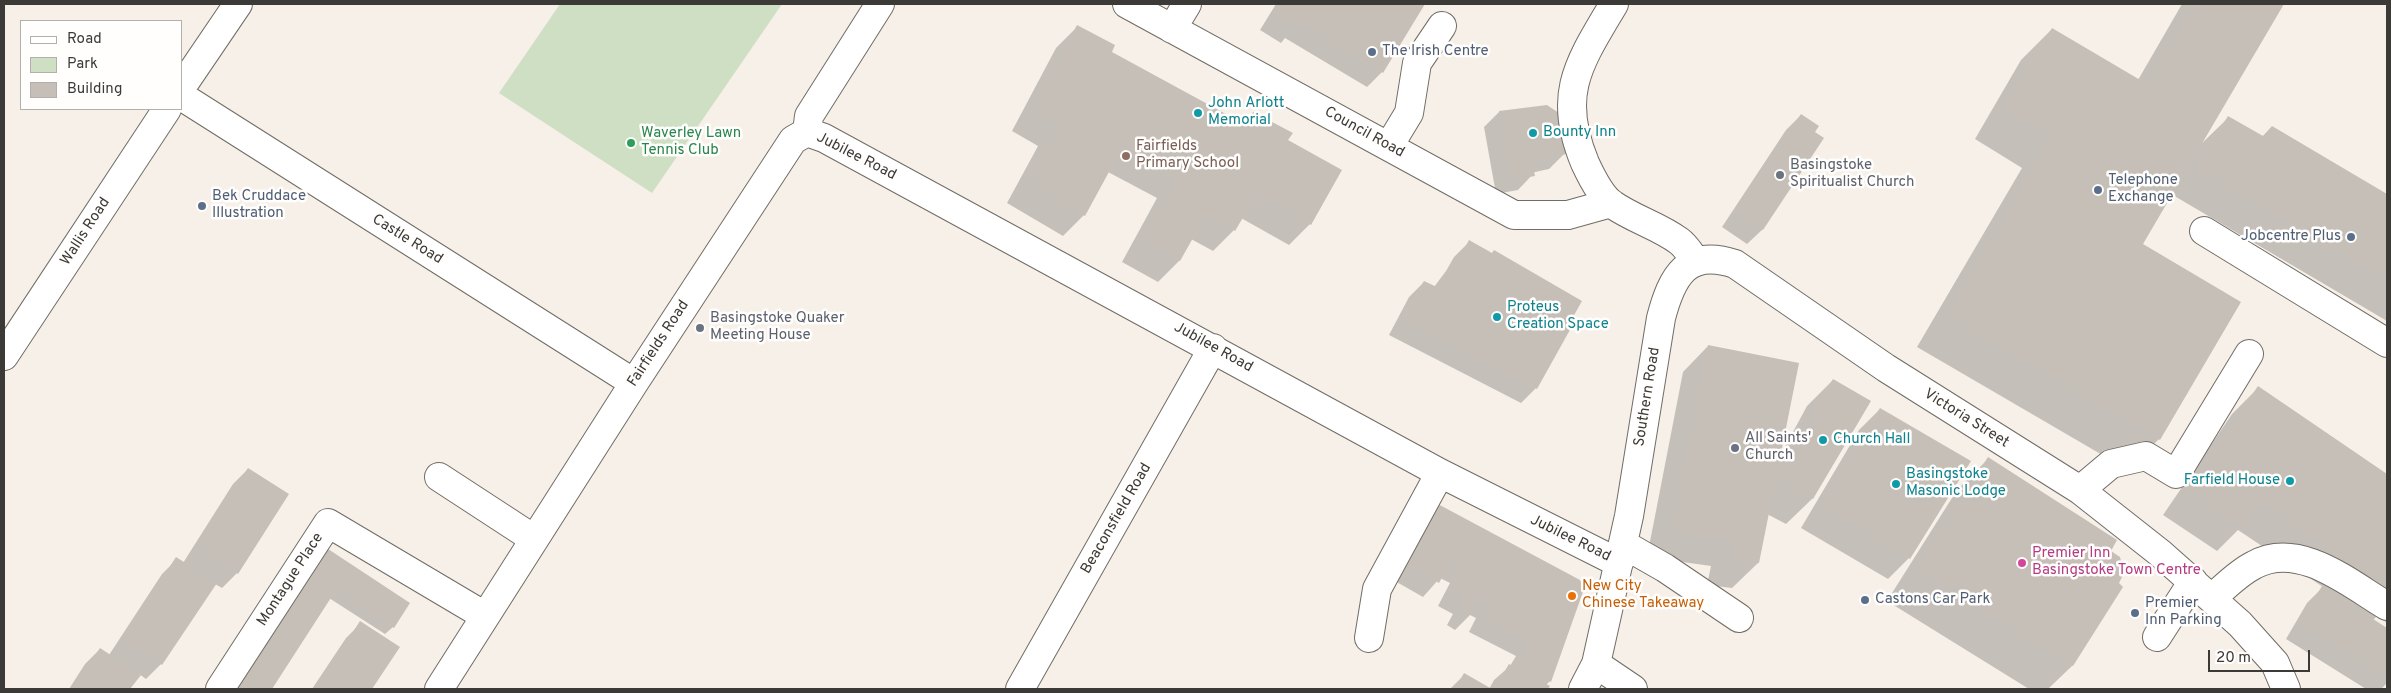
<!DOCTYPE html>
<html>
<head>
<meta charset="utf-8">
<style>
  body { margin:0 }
  #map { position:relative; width:2391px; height:693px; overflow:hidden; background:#f6f0e8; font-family:Overpass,sans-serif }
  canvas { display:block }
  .frame { position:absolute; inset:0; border:5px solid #3c3a37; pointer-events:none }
  .legend { position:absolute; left:20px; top:20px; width:162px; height:90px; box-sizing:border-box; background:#fffefc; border:1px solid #b1b0ad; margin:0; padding:6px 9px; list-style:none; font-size:15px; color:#3c3a37 }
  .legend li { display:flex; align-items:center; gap:10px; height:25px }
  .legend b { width:25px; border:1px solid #b1b0ad }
  .scale { position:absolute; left:2208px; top:650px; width:102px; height:22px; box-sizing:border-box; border:2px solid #3c3a37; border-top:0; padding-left:6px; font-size:15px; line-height:18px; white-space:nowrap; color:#3c3a37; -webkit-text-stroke:4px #fffefc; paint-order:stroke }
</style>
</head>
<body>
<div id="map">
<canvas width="2391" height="693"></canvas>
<div class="frame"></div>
<ul class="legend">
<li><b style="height:6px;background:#fff"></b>Road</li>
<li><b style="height:14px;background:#cedfc3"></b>Park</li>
<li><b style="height:14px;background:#c5bfb7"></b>Building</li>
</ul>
<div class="scale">20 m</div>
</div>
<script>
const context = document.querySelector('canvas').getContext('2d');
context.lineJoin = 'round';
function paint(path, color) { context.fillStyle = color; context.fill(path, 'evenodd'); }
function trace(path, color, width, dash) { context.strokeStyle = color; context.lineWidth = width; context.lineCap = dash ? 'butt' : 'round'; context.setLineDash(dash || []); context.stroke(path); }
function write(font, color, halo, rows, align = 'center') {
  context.font = font + ' Overpass,sans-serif'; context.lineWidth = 5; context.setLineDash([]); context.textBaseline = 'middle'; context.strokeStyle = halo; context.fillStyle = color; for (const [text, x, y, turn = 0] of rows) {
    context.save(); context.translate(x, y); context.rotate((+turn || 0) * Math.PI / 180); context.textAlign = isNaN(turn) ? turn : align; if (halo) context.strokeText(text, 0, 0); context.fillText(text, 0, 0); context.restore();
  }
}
const green = new Path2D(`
  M 560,4 L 782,4 L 652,193 L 499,93 Z`);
const shadow = new Path2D(`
  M 1276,4 L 1424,4 L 1382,72 L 1367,87 L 1285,38 L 1281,43 L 1260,30 Z
  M 2182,4 L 2282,4 L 2200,145 L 2228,118 L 2262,137 L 2272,127 L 2387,196 L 2387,321 L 2171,194 L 2141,245 L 2159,439 L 2128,470 L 1917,347 L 2022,168 L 1975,139 L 2021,60 L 2052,29 L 2138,80 Z
  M 1077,27 L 1111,53 L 1243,124 L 1254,114 L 1287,141 L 1310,224 L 1289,245 L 1241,218 L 1234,230 L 1213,251 L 1191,239 L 1179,261 L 1158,282 L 1122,262 L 1157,198 L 1108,172 L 1084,215 L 1063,236 L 1007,203 L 1038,146 L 1012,131 L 1056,48 Z
  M 1546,106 L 1564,154 L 1549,169 L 1535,172 L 1518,190 L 1496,194 L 1484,127 L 1499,112 Z
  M 1801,115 L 1813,133 L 1822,139 L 1762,230 L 1747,244 L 1722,227 L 1786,130 Z
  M 1469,242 L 1491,254 L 1536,388 L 1521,403 L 1389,335 L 1409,297 L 1424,282 L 1434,287 L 1446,271 L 1454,257 Z
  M 1708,346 L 1780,456 L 1807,406 L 1833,380 L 1869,402 L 1812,499 L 1786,524 L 1767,514 L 1758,563 L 1732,588 L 1707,585 L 1711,566 L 1647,557 L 1683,372 Z
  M 2258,388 L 2387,475 L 2387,623 L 2377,616 L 2373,620 L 2387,629 L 2387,683 L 2381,689 L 2366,689 L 2286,639 L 2307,603 L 2323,587 L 2238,530 L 2217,551 L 2163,515 L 2232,414 Z
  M 1880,409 L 1909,558 L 1888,579 L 1801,528 L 1859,430 Z
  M 1988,459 L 2109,551 L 2117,583 L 2122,587 L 2072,666 L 2048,689 L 2029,689 L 1887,601 L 1957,490 Z
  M 248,469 L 287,494 L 237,573 L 222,588 L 215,584 L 161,664 L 146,679 L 139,674 L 129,689 L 69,689 L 85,664 L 100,649 L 109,655 L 162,574 L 177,559 L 183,563 L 233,484 Z
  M 1421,520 L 1579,581 L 1550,681 L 1546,685 L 1548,687 L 1547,689 L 1450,689 L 1464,675 L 1489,689 L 1494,680 L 1510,666 L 1516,656 L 1469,632 L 1476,618 L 1470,615 L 1455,630 L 1447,625 L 1453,614 L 1438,606 L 1450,583 L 1440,578 L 1423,597 L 1395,581 Z
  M 315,555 L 393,627 L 385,634 L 329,598 L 270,689 L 228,689 Z
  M 361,623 L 398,647 L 371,689 L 312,689 L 346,638 Z`);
const building = new Path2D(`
  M 1281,4 L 1425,4 L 1383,73 L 1300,23 L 1297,28 L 1274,15 Z
  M 2194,4 L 2284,4 L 2143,244 L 2241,302 L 2160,440 L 1948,316 L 2052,136 L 2005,108 L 2052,28 L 2147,84 Z
  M 1077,25 L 1115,45 L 1112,52 L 1246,125 L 1253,112 L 1293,133 L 1288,140 L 1342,170 L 1311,225 L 1257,194 L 1235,231 L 1206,215 L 1180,261 L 1142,240 L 1177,177 L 1122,148 L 1085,216 L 1028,182 L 1058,125 L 1032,109 Z
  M 1547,105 L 1559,113 L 1566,154 L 1536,161 L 1538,171 L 1534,172 L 1535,176 L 1511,180 L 1499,111 Z
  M 1801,114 L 1819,126 L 1815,132 L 1824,138 L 1763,230 L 1736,212 Z
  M 2228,116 L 2263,136 L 2272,126 L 2387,194 L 2387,280 L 2196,168 Z
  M 1469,240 L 1492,253 L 1494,250 L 1582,301 L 1568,326 L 1571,328 L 1537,389 L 1403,319 L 1424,281 L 1439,288 L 1452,264 L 1455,266 Z
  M 1708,345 L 1799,363 L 1759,563 L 1732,560 L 1736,540 L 1672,532 Z
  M 1833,379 L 1871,401 L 1813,499 L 1777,479 Z
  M 2258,386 L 2387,474 L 2387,588 L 2260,502 L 2243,527 L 2188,489 Z
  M 1880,408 L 1971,461 L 1910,559 L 1821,507 Z
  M 1988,457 L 2117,540 L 2111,551 L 2120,557 L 2124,573 L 2119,583 L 2123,587 L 2073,666 L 1917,569 Z
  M 248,468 L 289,494 L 238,574 L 197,547 Z
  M 1436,503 L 1580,580 L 1584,589 L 1551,682 L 1517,664 L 1530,641 L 1483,617 L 1490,603 L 1481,598 L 1471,615 L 1461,610 L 1467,599 L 1452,591 L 1464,568 L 1451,561 L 1439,583 L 1409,565 L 1422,542 L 1417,539 Z
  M 322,545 L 410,603 L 394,628 L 336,590 L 272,689 L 230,689 Z
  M 176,557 L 217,583 L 162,665 L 123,639 Z
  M 2322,586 L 2387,628 L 2387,678 L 2300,623 Z
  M 360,621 L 400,647 L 372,689 L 316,689 Z
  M 100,648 L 141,675 L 130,689 L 74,689 Z
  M 1509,664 L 1550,686 L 1548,689 L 1494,689 Z
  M 1464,673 L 1492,689 L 1455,689 Z`);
const minor = new Path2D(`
  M 1127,4 L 1514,215 L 1568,215 L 1611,203
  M 1614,4 C 1579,63 1556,94 1585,163 C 1591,176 1601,196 1612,204 C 1633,219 1659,226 1679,241 C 1686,246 1691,255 1696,261
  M 1172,29 L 1187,4
  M 181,88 L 238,4
  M 181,96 L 634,383
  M 807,132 L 824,138 L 1440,473 L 1619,563
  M 1389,146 L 1409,113 L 1417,63 L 1442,26
  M 2204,231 L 2387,343
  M 4,356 L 167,109
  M 439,477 L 534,539
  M 2080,490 L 2111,464 L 2146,456 L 2176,474 L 2249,354
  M 1623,544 L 1665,568 L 1739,618
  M 2212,598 C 2225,587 2238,573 2254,565 C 2299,540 2350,584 2387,606
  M 2157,637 L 2193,581
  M 1369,638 L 1377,589 L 1440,473
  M 1596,664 L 1633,689
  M 220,689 L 328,523 L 485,616
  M 439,689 L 634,383 L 793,140 L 807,132 L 809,116 L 880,4
  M 1020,689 L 1213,348
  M 1583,689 L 1596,664 L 1629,516 L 1661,318 C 1672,276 1687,248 1735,264 L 1886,368 L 2080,490 L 2160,553 L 2240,624 L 2275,663 L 2286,689`);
const markers = [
  [1372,52,5,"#5c6f8a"],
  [1198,113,5,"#0f9aa8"],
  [1533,133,5,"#0f9aa8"],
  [631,143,5,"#2e9e5b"],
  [1126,156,5,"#8d6e63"],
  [1780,175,5,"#6b7280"],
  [2098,190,5,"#5c6f8a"],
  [202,206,5,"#5c6f8a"],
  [2351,237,5,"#5c6f8a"],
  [1497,317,5,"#0f9aa8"],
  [700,328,5,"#6b7280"],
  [1823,440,5,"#0f9aa8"],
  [1735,448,5,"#6b7280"],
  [2290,481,5,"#0f9aa8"],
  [1896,484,5,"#0f9aa8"],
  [2022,563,5,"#d1479c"],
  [1572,596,5,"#e8710a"],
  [1865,600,5,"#5c6f8a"],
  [2135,613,5,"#5c6f8a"]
];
const serviceNames = [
  ["The Irish Centre",1382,52],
  ["Telephone",2108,181],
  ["Exchange",2108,198],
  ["Bek Cruddace",212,197],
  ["Illustration",212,214],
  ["Jobcentre Plus",2341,237,"right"],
  ["Castons Car Park",1875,600],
  ["Premier",2145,604],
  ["Inn Parking",2145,621]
];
const cultureNames = [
  ["John Arlott",1208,104],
  ["Memorial",1208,121],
  ["Bounty Inn",1543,133],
  ["Proteus",1507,308],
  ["Creation Space",1507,325],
  ["Church Hall",1833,440],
  ["Basingstoke",1906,475],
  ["Masonic Lodge",1906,492],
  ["Farfield House",2280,481,"right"]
];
const streetNames = [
  ["Council Road",1364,133,29],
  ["Jubilee Road",856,157,27],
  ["Wallis Road",86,232,-57],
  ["Castle Road",407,240,32],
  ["Fairfields Road",659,344,-57],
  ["Jubilee Road",1213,348,29],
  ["Southern Road",1648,397,-81],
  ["Victoria Street",1966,419,32],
  ["Beaconsfield Road",1117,519,-60],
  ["Jubilee Road",1570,539,26],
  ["Montague Place",291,580,-57]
];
const leisureNames = [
  ["Waverley Lawn",641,134],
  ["Tennis Club",641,151]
];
const educationNames = [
  ["Fairfields",1136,147],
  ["Primary School",1136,164]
];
const worshipNames = [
  ["Basingstoke",1790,166],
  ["Spiritualist Church",1790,183],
  ["Basingstoke Quaker",710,319],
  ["Meeting House",710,336],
  ["All Saints'",1745,439],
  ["Church",1745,456]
];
const hotelNames = [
  ["Premier Inn",2032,554],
  ["Basingstoke Town Centre",2032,571]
];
const foodNames = [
  ["New City",1582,587],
  ["Chinese Takeaway",1582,604]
];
paint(green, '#cedfc3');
paint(shadow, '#0003');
paint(building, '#c5bfb7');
trace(minor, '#716c65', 30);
trace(minor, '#fff', 28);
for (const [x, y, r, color] of markers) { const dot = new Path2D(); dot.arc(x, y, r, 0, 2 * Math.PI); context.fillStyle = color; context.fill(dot); trace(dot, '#fffefc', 2); }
write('15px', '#4e5e75', '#fffefc', serviceNames, 'left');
write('15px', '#0d838f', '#fffefc', cultureNames, 'left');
write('15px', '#3c3a37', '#fffefc', streetNames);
write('15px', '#27864d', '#fffefc', leisureNames, 'left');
write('15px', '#785e54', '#fffefc', educationNames, 'left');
write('15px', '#5b616d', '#fffefc', worshipNames, 'left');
write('15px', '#b23c85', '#fffefc', hotelNames, 'left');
write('15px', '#c56008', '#fffefc', foodNames, 'left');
</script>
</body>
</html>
